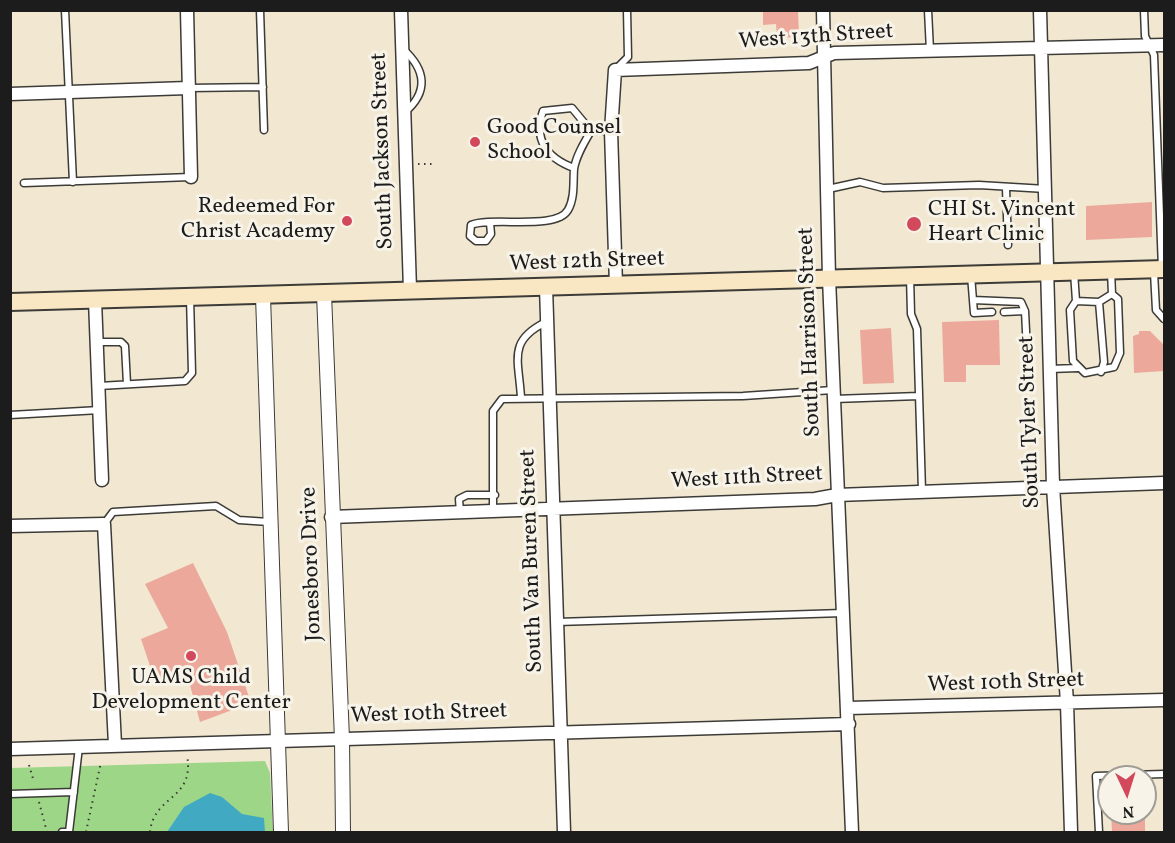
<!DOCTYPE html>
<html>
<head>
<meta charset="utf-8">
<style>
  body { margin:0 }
  #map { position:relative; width:1175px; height:843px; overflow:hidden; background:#f2e8d2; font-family:Vollkorn,serif }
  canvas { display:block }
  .frame { position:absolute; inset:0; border:12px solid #1c1c1c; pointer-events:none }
  .north { position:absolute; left:1097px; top:765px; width:60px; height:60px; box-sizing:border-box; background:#f7f3e8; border:2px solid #9f9d96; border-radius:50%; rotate:176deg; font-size:16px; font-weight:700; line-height:24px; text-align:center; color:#1c1c1c }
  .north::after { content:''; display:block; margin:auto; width:21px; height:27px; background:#d1495b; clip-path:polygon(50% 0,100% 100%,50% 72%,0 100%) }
</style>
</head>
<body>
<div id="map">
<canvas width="1175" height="843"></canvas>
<div class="frame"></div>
<div class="north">N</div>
</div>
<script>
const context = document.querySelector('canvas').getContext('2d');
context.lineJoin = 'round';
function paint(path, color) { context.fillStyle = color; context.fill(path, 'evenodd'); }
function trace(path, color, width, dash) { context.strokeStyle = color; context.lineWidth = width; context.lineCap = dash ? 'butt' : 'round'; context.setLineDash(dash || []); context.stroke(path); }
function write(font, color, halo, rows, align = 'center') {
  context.font = font + ' Vollkorn,serif'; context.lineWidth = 6; context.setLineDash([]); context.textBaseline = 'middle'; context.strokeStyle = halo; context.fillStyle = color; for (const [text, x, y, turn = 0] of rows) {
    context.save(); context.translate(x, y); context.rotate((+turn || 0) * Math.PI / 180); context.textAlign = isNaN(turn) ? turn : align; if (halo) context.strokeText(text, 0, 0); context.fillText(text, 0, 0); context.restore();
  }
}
const green = new Path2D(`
  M 265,761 L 270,773 L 273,832 L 11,832 L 10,768 Z`);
const water = new Path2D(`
  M 210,793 L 222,797 L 242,814 L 264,818 L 265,832 L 167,832 L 184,807 Z`);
const building = new Path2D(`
  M 798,10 L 799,37 L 777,38 L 776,24 L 763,25 L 763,12 Z
  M 1152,202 L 1152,237 L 1086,240 L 1086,206 Z
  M 999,320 L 1000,365 L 966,365 L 966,382 L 944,382 L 942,322 Z
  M 891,328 L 894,383 L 863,384 L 860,330 Z
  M 1139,331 L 1150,331 L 1164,345 L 1164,371 L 1134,373 L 1133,336 L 1139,334 Z
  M 193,563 L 227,632 L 251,703 L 200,722 L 187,674 L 156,684 L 141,639 L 168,628 L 145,584 Z
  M 1111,813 L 1145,813 L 1145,832 L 1112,832 Z`);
const path = new Path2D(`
  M 418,164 L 433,164
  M 29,765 L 34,782
  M 39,802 L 47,832
  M 86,832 L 101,762
  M 150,832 C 154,794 195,801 187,755`);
const service = new Path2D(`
  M 65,10 L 73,182
  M 260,10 L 264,130
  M 928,10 L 930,51
  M 1144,10 L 1145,36 L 1154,55 L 1162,269
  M 403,49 C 426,70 429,92 404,113
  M 617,68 L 628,57 L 627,10
  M 189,88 L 263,87
  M 574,168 C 547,158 533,140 543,111 L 572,108 L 591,131 L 611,131
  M 24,183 L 191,177
  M 1006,188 L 1008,245
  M 828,189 L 860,182 L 883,188 L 979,185 L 1046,189
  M 490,223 L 491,234 L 486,241 L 476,241 L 470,236 L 471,225 C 492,216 556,231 568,210 C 575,198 573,182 574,169 C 576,156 584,143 591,131
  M 1074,272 L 1076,301 L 1070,310 L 1073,361 L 1085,373 L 1114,367 L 1120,353 L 1118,299 L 1112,294 L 1111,271
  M 1154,272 L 1156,310 L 1164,319
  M 971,275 L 974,313 L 992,312
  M 910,276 L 911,314 L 917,329 L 922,491
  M 973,300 L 1021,302 L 1025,311
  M 1076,301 L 1099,302 L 1112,294
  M 1099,302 L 1104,362 L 1101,372
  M 1004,312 L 1025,311 L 1028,371
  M 97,342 L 121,342 L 125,346 L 127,384
  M 1050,369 L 1078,368
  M 99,386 L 185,381 L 192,373 L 190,297
  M 521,398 C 519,360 507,341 546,322
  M 834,399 L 919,396
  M 10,415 L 100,410
  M 493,510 L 493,411 L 502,399 L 743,396 L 833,390
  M 460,512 L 459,499 L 467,495 L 495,495
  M 104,524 L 113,512 L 216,506 L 239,520 L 269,522
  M 557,622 L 843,613
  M 10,794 L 74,792
  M 62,832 L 69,832 L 79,747
  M 1099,832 L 1096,776 L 1164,774`);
const minor = new Path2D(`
  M 187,10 L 191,177
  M 401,10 L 410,290
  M 823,10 L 829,278 L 852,832
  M 1040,10 L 1053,486 L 1067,703 L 1071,832
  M 10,94 L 188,88
  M 616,285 L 611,131 L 615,70 L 809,63 L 834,53 L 1164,45
  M 546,287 L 564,832
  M 95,300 L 102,480
  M 331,517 L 815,499 L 837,495 L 1164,483
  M 10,526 L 104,524 L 115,745
  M 848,708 L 1164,700
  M 10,749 L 849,724`);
const tertiary = new Path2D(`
  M 324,294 L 342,739 L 343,832
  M 263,296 L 281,832`);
const secondary = new Path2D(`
  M 10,302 L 1164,269`);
const markers = [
  [475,142,6,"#d1495b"],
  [347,221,6,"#d1495b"],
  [914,224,8,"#d1495b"],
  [191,656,6,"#d1495b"]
];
const streetNames = [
  ["West 13th Street",816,38,-4],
  ["South Jackson Street",384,151,-92],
  ["West 12th Street",587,263,-2],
  ["South Harrison Street",811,332,-92],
  ["South Tyler Street",1031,422,-92],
  ["West 11th Street",747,479,-3],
  ["South Van Buren Street",533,561,-92],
  ["Jonesboro Drive",313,564,-92],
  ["West 10th Street",1006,684,-2],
  ["West 10th Street",429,715,-2]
];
const poiNames = [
  ["Good Counsel",487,129],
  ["School",487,154],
  ["Redeemed For",335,208,"right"],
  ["Christ Academy",335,233,"right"],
  ["CHI St. Vincent",928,211],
  ["Heart Clinic",928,236],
  ["UAMS Child",191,679,"center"],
  ["Development Center",191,704,"center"]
];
paint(green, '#9ed688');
paint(water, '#42a9c2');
paint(building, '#eba89b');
trace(service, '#3c3b37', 9);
trace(minor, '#3c3b37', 15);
trace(tertiary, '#3c3b37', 16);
trace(secondary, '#3c3b37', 20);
trace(path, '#3c3b37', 2, [1.5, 4.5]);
trace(service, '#fff', 6);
trace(minor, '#fff', 12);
trace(tertiary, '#fff', 14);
trace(secondary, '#f9e7c3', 16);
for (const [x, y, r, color] of markers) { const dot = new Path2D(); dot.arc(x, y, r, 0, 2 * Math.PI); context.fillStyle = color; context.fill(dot); trace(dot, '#f7f3e8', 2); }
write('22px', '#1c1c1c', '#f7f3e8', streetNames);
write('22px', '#1c1c1c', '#f7f3e8', poiNames, 'left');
</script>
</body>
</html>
